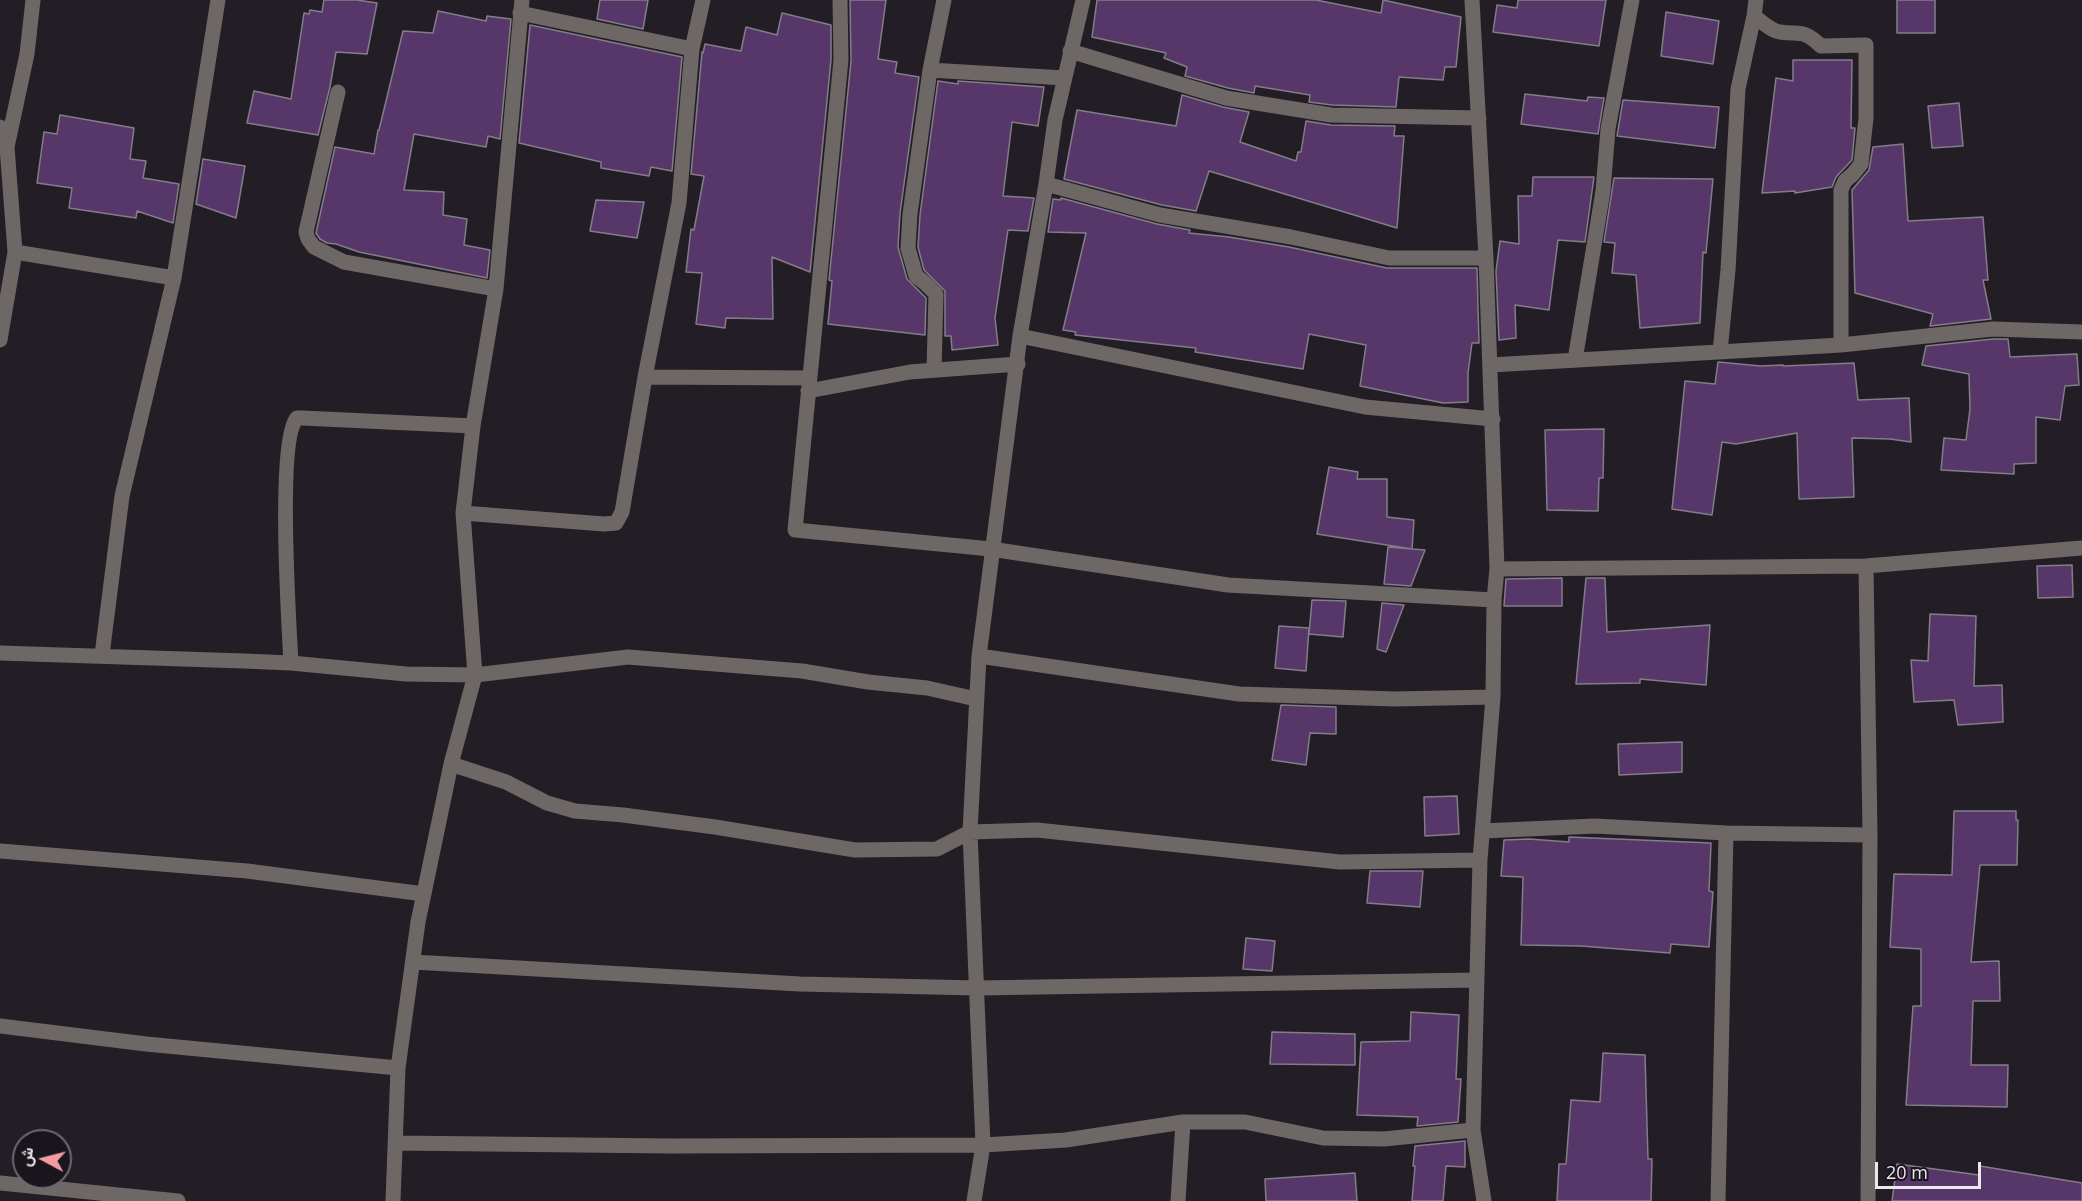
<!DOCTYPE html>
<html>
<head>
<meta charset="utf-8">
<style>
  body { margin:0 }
  #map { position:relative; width:2082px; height:1201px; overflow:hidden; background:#231e26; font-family:"Open Sans",Vazirmatn,sans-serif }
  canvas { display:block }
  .north { position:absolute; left:12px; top:1129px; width:60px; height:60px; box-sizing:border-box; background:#19151c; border:2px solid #6d6970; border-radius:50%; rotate:277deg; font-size:16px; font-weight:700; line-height:24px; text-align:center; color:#ebe8ed }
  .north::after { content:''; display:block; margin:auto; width:21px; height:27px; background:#f49aa5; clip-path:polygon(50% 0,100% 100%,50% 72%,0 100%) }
  .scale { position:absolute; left:1875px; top:1162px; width:106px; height:27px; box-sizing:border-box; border:3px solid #ebe8ed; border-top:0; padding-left:8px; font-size:18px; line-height:21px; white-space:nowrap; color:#ebe8ed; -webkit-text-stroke:4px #19151c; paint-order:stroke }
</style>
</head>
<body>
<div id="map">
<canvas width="2082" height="1201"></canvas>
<div class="north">ش</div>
<div class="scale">20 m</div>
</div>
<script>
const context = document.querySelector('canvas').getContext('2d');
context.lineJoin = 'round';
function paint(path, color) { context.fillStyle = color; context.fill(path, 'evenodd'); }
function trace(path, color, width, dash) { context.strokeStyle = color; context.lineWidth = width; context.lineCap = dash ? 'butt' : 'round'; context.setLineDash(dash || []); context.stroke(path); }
const building = new Path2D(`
  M 324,0 L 357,0 L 377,3 L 367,54 L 336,52 L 330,87 L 318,135 L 247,123 L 254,91 L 291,99 L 304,13 L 309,14 L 310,10 L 322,12 Z
  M 600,0 L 648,0 L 643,29 L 597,19 Z
  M 850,0 L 886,0 L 878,59 L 897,62 L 895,73 L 919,77 L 900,213 L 898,247 L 907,279 L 926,298 L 925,335 L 828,324 L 832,281 L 829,280 L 851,61 Z
  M 1097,0 L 1316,0 L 1381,13 L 1383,0 L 1461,17 L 1456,67 L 1445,67 L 1443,80 L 1399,77 L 1396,107 L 1332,105 L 1309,102 L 1310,95 L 1255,86 L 1254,93 L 1228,88 L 1185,76 L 1187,67 L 1164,58 L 1166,53 L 1092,37 Z
  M 1518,0 L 1606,0 L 1599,46 L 1493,32 L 1497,5 L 1517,8 Z
  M 1897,0 L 1935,0 L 1935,33 L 1897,33 Z
  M 438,11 L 486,21 L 487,16 L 511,19 L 500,139 L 488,136 L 486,147 L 414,134 L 404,190 L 444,192 L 443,215 L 467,219 L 464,245 L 490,250 L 487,278 L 359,252 L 336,244 L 327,243 L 320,239 L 316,233 L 335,147 L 374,154 L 378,130 L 379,130 L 403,31 L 433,33 Z
  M 1666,12 L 1719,21 L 1713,64 L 1661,56 Z
  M 782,13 L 831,25 L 831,60 L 810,272 L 772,257 L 773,319 L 726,318 L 725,328 L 696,324 L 702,273 L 686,272 L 691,229 L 694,230 L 704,176 L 691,174 L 702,52 L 703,53 L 705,44 L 741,51 L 746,27 L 777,35 Z
  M 530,25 L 682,57 L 672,171 L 651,167 L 649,176 L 601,168 L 601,162 L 519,143 Z
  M 1793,60 L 1852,60 L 1851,128 L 1855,128 L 1852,160 L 1836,177 L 1832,187 L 1795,193 L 1795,191 L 1762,193 L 1776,78 L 1793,81 Z
  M 938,81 L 958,84 L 958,81 L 1044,87 L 1038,126 L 1012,122 L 1003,196 L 1034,198 L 1028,231 L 1008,230 L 995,318 L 998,345 L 952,350 L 951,336 L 945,336 L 945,291 L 924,270 L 918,247 L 920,215 Z
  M 1525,94 L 1587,101 L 1588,97 L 1604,98 L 1598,134 L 1521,124 Z
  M 1182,95 L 1223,107 L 1249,112 L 1240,142 L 1296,161 L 1298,152 L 1301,152 L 1306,121 L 1331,125 L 1395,126 L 1394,136 L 1404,136 L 1397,228 L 1209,171 L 1196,211 L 1162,205 L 1064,179 L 1077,110 L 1176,126 Z
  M 1623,100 L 1719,107 L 1715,148 L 1617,136 Z
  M 1959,103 L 1963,146 L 1932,148 L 1928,106 Z
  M 60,115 L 134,128 L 130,159 L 146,161 L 143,178 L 179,184 L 173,223 L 137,211 L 136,218 L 69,208 L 72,188 L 37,183 L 44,132 L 57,134 Z
  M 1903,144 L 1908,221 L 1983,217 L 1988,280 L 1983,280 L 1991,319 L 1930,326 L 1933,314 L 1855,293 L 1852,190 L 1869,170 L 1873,147 Z
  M 203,159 L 245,166 L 236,218 L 196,204 Z
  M 1533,177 L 1594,177 L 1585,242 L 1558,240 L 1549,310 L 1515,305 L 1516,338 L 1499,340 L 1496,271 L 1500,241 L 1519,244 L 1518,196 L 1532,196 Z
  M 1614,178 L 1713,179 L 1706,253 L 1703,252 L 1700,323 L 1640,328 L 1636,275 L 1612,273 L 1615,243 L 1604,242 Z
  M 1061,198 L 1157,224 L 1190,230 L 1189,233 L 1229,237 L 1289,247 L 1387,268 L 1477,268 L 1479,343 L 1472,343 L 1468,373 L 1468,402 L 1443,403 L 1360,386 L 1366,345 L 1309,334 L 1303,369 L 1195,352 L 1196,348 L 1075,335 L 1076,332 L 1063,330 L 1086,233 L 1048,232 L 1053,199 L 1061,200 Z
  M 596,200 L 644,202 L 637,238 L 590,231 Z
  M 1993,339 L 2008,339 L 2010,357 L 2077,354 L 2079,385 L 2065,386 L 2060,420 L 2036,417 L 2036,463 L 2014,464 L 2014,474 L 1941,470 L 1944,438 L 1966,440 L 1970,409 L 1969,374 L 1922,365 L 1926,346 Z
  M 1718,362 L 1761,366 L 1783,365 L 1783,366 L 1854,363 L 1858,400 L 1909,398 L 1911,442 L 1890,439 L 1852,438 L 1854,497 L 1799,499 L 1797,433 L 1736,444 L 1722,442 L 1712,515 L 1672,509 L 1685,381 L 1715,384 Z
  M 1604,429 L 1603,478 L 1599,478 L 1598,511 L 1547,510 L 1545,430 Z
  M 1329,467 L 1358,472 L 1357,479 L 1387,479 L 1387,517 L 1414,520 L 1412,549 L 1317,534 Z
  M 1388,547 L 1425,550 L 1411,586 L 1384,584 Z
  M 2072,565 L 2073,597 L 2038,598 L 2037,566 Z
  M 1562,578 L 1562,606 L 1504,606 L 1506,579 Z
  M 1586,578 L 1605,578 L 1607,632 L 1710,625 L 1706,685 L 1640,679 L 1640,683 L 1576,684 Z
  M 1312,600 L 1346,601 L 1343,637 L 1309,634 Z
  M 1382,603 L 1404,605 L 1386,652 L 1377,649 Z
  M 1930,614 L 1976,616 L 1974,686 L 2002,685 L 2003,722 L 1958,725 L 1954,700 L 1914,702 L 1911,660 L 1928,661 Z
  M 1279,626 L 1309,628 L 1306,671 L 1275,668 Z
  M 1281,705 L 1336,707 L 1336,734 L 1310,733 L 1306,765 L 1272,760 Z
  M 1682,742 L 1682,772 L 1619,775 L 1618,744 Z
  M 1457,796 L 1459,834 L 1425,836 L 1424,797 Z
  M 1954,811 L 2016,811 L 2016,820 L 2018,820 L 2017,865 L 1980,865 L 1971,962 L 1999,961 L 2000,1001 L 1973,1001 L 1971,1065 L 2008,1065 L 2007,1107 L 1906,1105 L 1913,1006 L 1921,1006 L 1921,949 L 1890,947 L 1894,874 L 1952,875 Z
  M 1569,837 L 1711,843 L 1709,891 L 1713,892 L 1709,947 L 1671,944 L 1670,953 L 1581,946 L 1521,945 L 1523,877 L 1501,876 L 1504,840 L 1529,839 L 1569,842 Z
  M 1370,871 L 1423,871 L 1420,907 L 1367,903 Z
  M 1246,938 L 1275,941 L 1272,971 L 1243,969 Z
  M 1411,1012 L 1459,1015 L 1456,1079 L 1461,1079 L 1458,1122 L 1417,1126 L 1418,1117 L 1357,1115 L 1361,1042 L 1410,1041 Z
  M 1272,1032 L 1355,1034 L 1355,1065 L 1270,1064 Z
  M 1603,1053 L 1645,1055 L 1648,1159 L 1652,1159 L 1651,1201 L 1557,1201 L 1559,1164 L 1566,1164 L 1571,1100 L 1600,1102 Z
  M 1465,1141 L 1465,1167 L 1446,1166 L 1443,1201 L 1412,1201 L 1415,1166 L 1413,1166 L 1415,1146 Z
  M 1897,1164 L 1979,1175 L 1980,1166 L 2082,1183 L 2082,1201 L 1892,1201 Z
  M 1355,1173 L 1357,1201 L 1266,1201 L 1265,1179 Z`);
const minor = new Path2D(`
  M 840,0 L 841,60 L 795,530 L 991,549 L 1228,585 L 1494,600
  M 1472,0 L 1486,258 L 1497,569 L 1494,600 L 1493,697 L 1480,860 L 1473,1130 L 1484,1201
  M 520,13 L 692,49
  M 1754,16 C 1761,21 1771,31 1780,32 C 1801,35 1803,29 1821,46 L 1866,45 L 1866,118 L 1861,164 L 1853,174 L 1845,181 L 1841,190 L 1841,345
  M 1070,51 L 1226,98 L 1331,115 L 1479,118
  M 930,70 L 1064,78
  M 338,92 L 306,232 L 308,239 L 314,247 L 344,262 L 496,289
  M 0,127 L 7,147 L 15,252 L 0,340
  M 7,147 L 27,54 L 33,0
  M 1046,184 L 1160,215 L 1291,237 L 1389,258 L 1486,258
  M 15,252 L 174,278
  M 1020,336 L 1365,407 L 1493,419
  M 1720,352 L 1728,270 L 1738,89 L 1754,16 L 1756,0
  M 1575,360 L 1603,191 L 1608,129 L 1632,0
  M 1490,365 L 1841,345 L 1993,329 L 2082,332
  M 934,370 L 936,294 L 925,283 L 916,276 L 908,248 L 910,214 L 930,70 L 944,0
  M 645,377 L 810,378
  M 808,391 L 910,372 L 1018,364
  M 463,513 L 604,524 L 616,523 L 622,512 L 645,377 L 679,203 L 692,49 L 703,0
  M 1866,566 L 1870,835 L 1868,1201
  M 1497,569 L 1866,566 L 2082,548
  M 0,653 L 244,661 L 291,663 L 406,674 L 475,675 L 628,657 L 802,671 L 868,682 L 927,688 L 976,699
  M 102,655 L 122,496 L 174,278 L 218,0
  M 979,656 L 1239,694 L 1395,699 L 1493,697
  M 291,663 C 289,626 277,439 297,418 L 302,418 L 473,426
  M 451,764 L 506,782 L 547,803 L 575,811 L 623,815 L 715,827 L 855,850 L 937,849 L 970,832 L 1037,830 L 1340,862 L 1480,860
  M 1482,831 L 1595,826 L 1726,833 L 1870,835
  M 0,851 L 247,871 L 424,894
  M 413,962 L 800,984 L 977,988 L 1477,980
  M 0,1026 L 146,1044 L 398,1068
  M 395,1143 L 671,1146 L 983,1145 L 1066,1140 L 1183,1122 L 1245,1122 L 1323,1138 L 1384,1139 L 1473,1130
  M 0,1183 L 178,1201
  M 393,1201 L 398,1068 L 418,922 L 451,764 L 475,675 L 463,513 L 473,426 L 496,289 L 522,0
  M 974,1201 L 983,1145 L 970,832 L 979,656 L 1020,336 L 1046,184 L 1055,120 L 1083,0
  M 1178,1201 L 1183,1122
  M 1718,1201 L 1726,833`);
paint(building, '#57376a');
trace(building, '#827d86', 1.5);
trace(minor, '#6d6866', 15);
</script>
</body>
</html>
